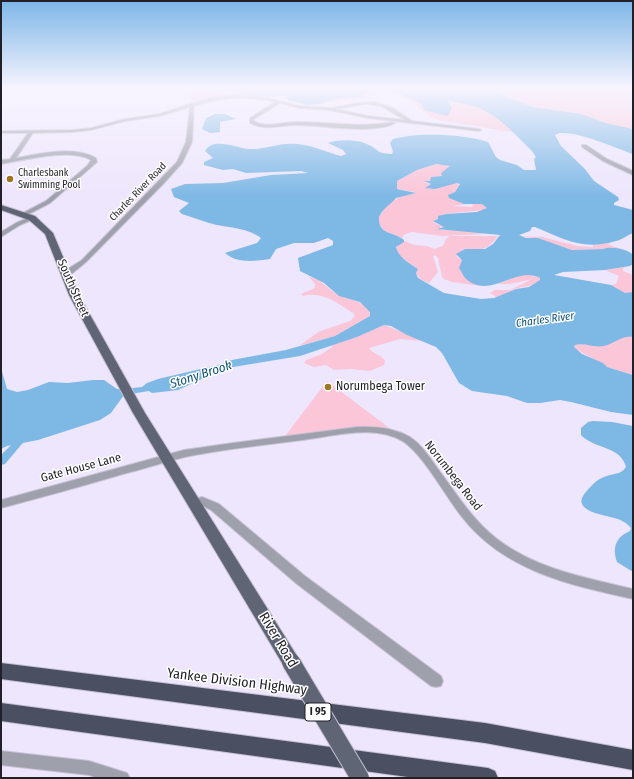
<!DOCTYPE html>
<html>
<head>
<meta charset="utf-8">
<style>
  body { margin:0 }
  #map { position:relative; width:634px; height:779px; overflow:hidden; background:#ede6fd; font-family:"Fira Sans Condensed",sans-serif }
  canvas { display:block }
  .frame { position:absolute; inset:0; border:2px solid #211f27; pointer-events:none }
</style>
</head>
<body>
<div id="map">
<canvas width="634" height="779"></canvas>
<div class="frame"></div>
</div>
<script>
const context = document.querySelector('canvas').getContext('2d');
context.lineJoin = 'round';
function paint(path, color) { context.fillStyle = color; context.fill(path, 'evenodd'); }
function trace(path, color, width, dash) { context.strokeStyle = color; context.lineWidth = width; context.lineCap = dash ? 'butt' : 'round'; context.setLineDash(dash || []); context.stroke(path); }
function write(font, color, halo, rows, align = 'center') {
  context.font = font + ' "Fira Sans Condensed",sans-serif'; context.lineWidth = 3; context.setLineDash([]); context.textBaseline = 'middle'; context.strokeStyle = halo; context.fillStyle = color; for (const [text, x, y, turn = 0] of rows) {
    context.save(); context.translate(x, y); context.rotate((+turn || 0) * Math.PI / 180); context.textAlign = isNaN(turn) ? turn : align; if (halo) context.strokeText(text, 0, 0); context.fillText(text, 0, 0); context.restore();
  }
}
const green = new Path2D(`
  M 184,88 L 372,88 L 378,90 L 376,91 L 377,94 L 370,97 L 341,100 L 316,105 L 291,102 L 286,96 L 271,97 L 239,93 L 249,95 L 220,95 L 193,102 Z
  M 496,88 L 633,88 L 633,129 L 606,123 L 585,116 L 558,114 L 533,107 L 497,94 Z
  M 392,90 L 466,102 L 495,114 L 513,131 L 510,132 L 439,120 L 430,117 L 409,100 Z
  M 436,164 L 451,166 L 441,173 L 442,176 L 431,177 L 430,181 L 426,181 L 425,183 L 431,184 L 429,189 L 457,183 L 459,186 L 455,192 L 449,195 L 449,198 L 466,204 L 452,206 L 472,207 L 473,205 L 471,204 L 482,204 L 487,207 L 485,210 L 444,214 L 433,222 L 444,227 L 440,227 L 442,230 L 458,230 L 485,234 L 442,236 L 412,232 L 405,234 L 402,238 C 390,233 378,233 379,217 C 386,204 399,194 414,194 L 415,192 L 397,189 L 397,181 L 417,170 Z
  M 450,236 L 498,236 C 487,250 482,251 464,249 L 456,256 L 462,260 C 459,275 467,280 480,286 L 452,282 L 444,279 L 442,277 L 438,258 L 435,255 L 433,256 L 438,272 L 429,283 L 420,279 L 416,273 L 418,269 C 411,264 395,256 397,246 L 405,241 L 414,245 L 427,246 L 434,249 L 443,246 L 446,239 Z
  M 520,236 L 542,237 L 578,246 L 593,247 L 593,245 L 608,243 L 612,246 L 628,251 L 607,248 L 603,249 L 572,250 L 540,239 Z
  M 625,267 L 623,269 L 623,271 L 633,275 L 633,292 C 622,296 620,289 611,285 L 616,284 L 619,276 L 605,270 Z
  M 520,275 L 532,275 L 540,278 L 540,280 C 531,289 521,285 513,290 C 508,293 503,295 496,297 L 490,293 L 495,290 L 510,290 L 532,279 L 510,284 L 498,284 Z
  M 309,277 C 325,281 328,290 340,296 C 352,301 362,300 370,311 L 370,316 L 335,336 L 299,346 L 318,332 L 350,321 L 355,316 L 353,313 C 337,303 323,291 303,296 L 301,294 L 315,288 L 315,284 Z
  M 384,325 L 425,341 L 400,339 L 369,348 C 372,354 381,354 385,361 L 384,365 L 370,371 L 351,369 L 334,370 L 326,365 L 314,367 L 304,363 L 306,360 L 322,354 L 333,346 L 329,345 L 357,337 Z
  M 622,337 L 633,337 L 633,375 L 607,367 L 574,348 L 575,345 C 592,340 607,348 622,337 Z
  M 327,381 L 400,436 L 379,430 L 282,440 Z`);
const water = new Path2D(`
  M 202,88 L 500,88 L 499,92 L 503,95 L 533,107 L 581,114 L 606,123 L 633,129 L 633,154 C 618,149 567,126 555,135 L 561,146 L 585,169 L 594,181 L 618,197 L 619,200 L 614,203 L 614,205 L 633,210 L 633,233 C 627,235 622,240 616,241 C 583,251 564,239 535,227 L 532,227 L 530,231 L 519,235 L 526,238 L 538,238 L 572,250 L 603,249 C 610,246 628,249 633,255 L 633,264 L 630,266 L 605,270 L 563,272 L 554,275 L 611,285 L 625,293 L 633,292 L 633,337 C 621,335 614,344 604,346 C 594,348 585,342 575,345 L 574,347 L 582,354 L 603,363 L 607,367 L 633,375 L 633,415 L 611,412 L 571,402 L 560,400 L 540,403 L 527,403 L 507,396 L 472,391 L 459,383 L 442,353 L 436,347 L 407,335 L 391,326 L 384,325 L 357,337 L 300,356 L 233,367 L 219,371 L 178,390 L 152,393 L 149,391 L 124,395 L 111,413 L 100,420 L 38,440 L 7,446 L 1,449 L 1,368 L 7,389 L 17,392 L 28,390 L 49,382 L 68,383 L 93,380 L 104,380 L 117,389 L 124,389 L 142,387 L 147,383 L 158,379 L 222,364 L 232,360 L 286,350 L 335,336 L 370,316 L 370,312 L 360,302 L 339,296 L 324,283 L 300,271 L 298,258 L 333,245 L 333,241 L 328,238 L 314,243 L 294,243 L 276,249 L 270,259 C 255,261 237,264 225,253 L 257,243 L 261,238 C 247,227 226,228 209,223 C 200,220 191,217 182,214 L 179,211 L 189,203 L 174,197 L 171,189 L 185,184 L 223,183 L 271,175 L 308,173 L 301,171 L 246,173 L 233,169 L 223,170 L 204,165 L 204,162 L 213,158 L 205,151 C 213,137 235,147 248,149 C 264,150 280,142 297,144 C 312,145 326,152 341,156 L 346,154 L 343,150 L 328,143 C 338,139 359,139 369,145 C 381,151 375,153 392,154 L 393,151 L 390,143 L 393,139 C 415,132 466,134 488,142 L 496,157 L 500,160 L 517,165 L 524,170 L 536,170 L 534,159 L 536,157 L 532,151 C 503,123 491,105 448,101 L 452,108 L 448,116 L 425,110 L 421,104 L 411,98 L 378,88 L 358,97 L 334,99 L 318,104 L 307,105 L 286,99 L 287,95 L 264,97 L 254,97 L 230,90 L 215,92 L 201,91 ZM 436,164 L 450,166 L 441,173 L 442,176 L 431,177 L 430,181 L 424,181 L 431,184 L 425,188 L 435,189 L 457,183 L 460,184 L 455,192 L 448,195 L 449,198 L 464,204 L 482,204 L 487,208 L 477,212 L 446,214 L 438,216 L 438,219 L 433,221 L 444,227 L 437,229 L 500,235 L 493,244 L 485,249 L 465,249 L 456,254 L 462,260 L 459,268 C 462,272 463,276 466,279 C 491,300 516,265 540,278 L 540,280 L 529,287 L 516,289 L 494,298 L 481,299 L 444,293 L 418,278 L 416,273 L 418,269 C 410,264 398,257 396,247 L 404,242 L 404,240 C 394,231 378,236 379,217 C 383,208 390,205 396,198 L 416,193 L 397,189 L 397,181 L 417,170 Z
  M 215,114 L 225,114 L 236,119 L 220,122 L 220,132 L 210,133 L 202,129 L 206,118 Z
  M 593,421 L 612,422 L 633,426 L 633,572 L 617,562 C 612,547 616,537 630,531 L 631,528 C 628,524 623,521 618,519 C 607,515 570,512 585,493 C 591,486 596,480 604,477 C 613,473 621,475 626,467 C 621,446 594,449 581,435 L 581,428 L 588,422 Z`);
const canal = new Path2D(`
  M 18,440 L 21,441 L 23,443 L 21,445 L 5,464 L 1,465 L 1,455 L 15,441 Z`);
const minor = new Path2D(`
  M 1,88 L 5,88 L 1,90 Z
  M 230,95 L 268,98 L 299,106 L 332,108 L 357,103 L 375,102 L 393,108 L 412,121 L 479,129 L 481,130 L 479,131 L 368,118 L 329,110 L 299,108 L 280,103 L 254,119 L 254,121 C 268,129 283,121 297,122 C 330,122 359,128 393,122 L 395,123 C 376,135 322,125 298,125 C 282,124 266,132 250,123 L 250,118 L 275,102 C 247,95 222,97 194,106 L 192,142 L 182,163 L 164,183 L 86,262 L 69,276 L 63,276 L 63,272 L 82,260 L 177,162 L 186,142 L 190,107 L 160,116 L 125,121 L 91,130 L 73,132 L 33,133 L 16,158 C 40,154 73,145 96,158 L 97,162 L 50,203 L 25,216 L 23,215 L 23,213 L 46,201 L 87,166 L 91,160 C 70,148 25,160 1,164 L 1,160 L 10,159 L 28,133 L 1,133 L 1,131 L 73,130 L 91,128 L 125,119 L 159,114 L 212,97 ZM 366,104 L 381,106 L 405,120 L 368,116 L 336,109 Z
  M 582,145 L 586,145 L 607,159 L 633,171 L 633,175 L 603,161 L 582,147 Z
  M 32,216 L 34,217 L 34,219 L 20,225 L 1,237 L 1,232 L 16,223 Z
  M 357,427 C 375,426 394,428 410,437 C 422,445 430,458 438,469 C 456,493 473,521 497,539 C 536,569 586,578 633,589 L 633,599 C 570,585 504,571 462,517 C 446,497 424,456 404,442 C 375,424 335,436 303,440 C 264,445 224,449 185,457 C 164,462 144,469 123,474 C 83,486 42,497 1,508 L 1,500 L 184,450 L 233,443 Z
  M 202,497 L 219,504 L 305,576 L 441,676 L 443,681 L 441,686 L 436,687 L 431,686 L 297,584 L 211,510 L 201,505 L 196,507 L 192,506 L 191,503 L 192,500 Z
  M 1,751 L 89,761 L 127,773 L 130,778 L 97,778 L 89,775 L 1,765 Z`);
const major = new Path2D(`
  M 1,205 L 35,216 L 53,233 L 79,295 L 145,413 L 297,656 L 300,662 L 297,668 L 291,670 L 285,668 L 133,413 L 69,295 L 45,234 L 29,220 L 1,210 Z`);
const highway = new Path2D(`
  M 1,663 L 485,723 L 633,750 L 633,770 L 485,743 L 1,679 Z
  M 1,703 L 488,768 L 495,771 L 498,778 L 415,778 L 1,721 Z`);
const majorBridge = new Path2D(`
  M 291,662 L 360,778`);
const markers = [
  [10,179,4,"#9e7623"],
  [328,387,4,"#9e7623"]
];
const farPoinames = [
  ["Charlesbank",18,173],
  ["Swimming Pool",18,185]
];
const farStreetnames = [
  ["Charles River Road",138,192,-46]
];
const farWaternames = [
  ["Charles River",545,320,-8]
];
const shields = [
  [318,712,26]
];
const shieldNames = [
  ["I 95",318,712]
];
const streetNames = [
  ["South Street",73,288,66],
  ["Gate House Lane",81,468,-15],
  ["Norumbega Road",453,476,52]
];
const poiNames = [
  ["Norumbega Tower",336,387]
];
const waterNames = [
  ["Stony Brook",201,375,-18]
];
const nearStreetnames = [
  ["River Road",278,640,59],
  ["Yankee Division Highway",237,682,7]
];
paint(green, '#fbc6d8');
paint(water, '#7eb8e5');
paint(canal, '#7eb8e5');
trace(minor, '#c8c2d6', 2);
trace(major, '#c8c2d6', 2);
trace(highway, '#c8c2d6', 2);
paint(minor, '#9ea1ab');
paint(major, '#606575');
paint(highway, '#4a5062');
trace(majorBridge, '#c8c2d6', 20, []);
trace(majorBridge, '#606575', 18);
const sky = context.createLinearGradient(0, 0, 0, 197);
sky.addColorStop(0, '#7db6e7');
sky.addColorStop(0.45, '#f7f4fe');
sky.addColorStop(1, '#f7f4fe00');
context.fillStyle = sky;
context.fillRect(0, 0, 634, 197);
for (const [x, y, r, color] of markers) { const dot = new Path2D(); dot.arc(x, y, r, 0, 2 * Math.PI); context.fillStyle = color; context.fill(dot); trace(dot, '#fff', 1.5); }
write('10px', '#211f27', '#fff', farPoinames, 'left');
write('10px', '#211f27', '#fff', farStreetnames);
write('italic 11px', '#0d537d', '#fff', farWaternames);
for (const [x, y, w] of shields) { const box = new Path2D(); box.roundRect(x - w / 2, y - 9, w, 18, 3); context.fillStyle = '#fff'; context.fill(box); trace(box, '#211f27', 1); }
write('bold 11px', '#211f27', null, shieldNames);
write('12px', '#211f27', '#fff', streetNames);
write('12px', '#211f27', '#fff', poiNames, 'left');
write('italic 13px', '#0d537d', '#fff', waterNames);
write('14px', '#211f27', '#fff', nearStreetnames);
</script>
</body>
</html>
